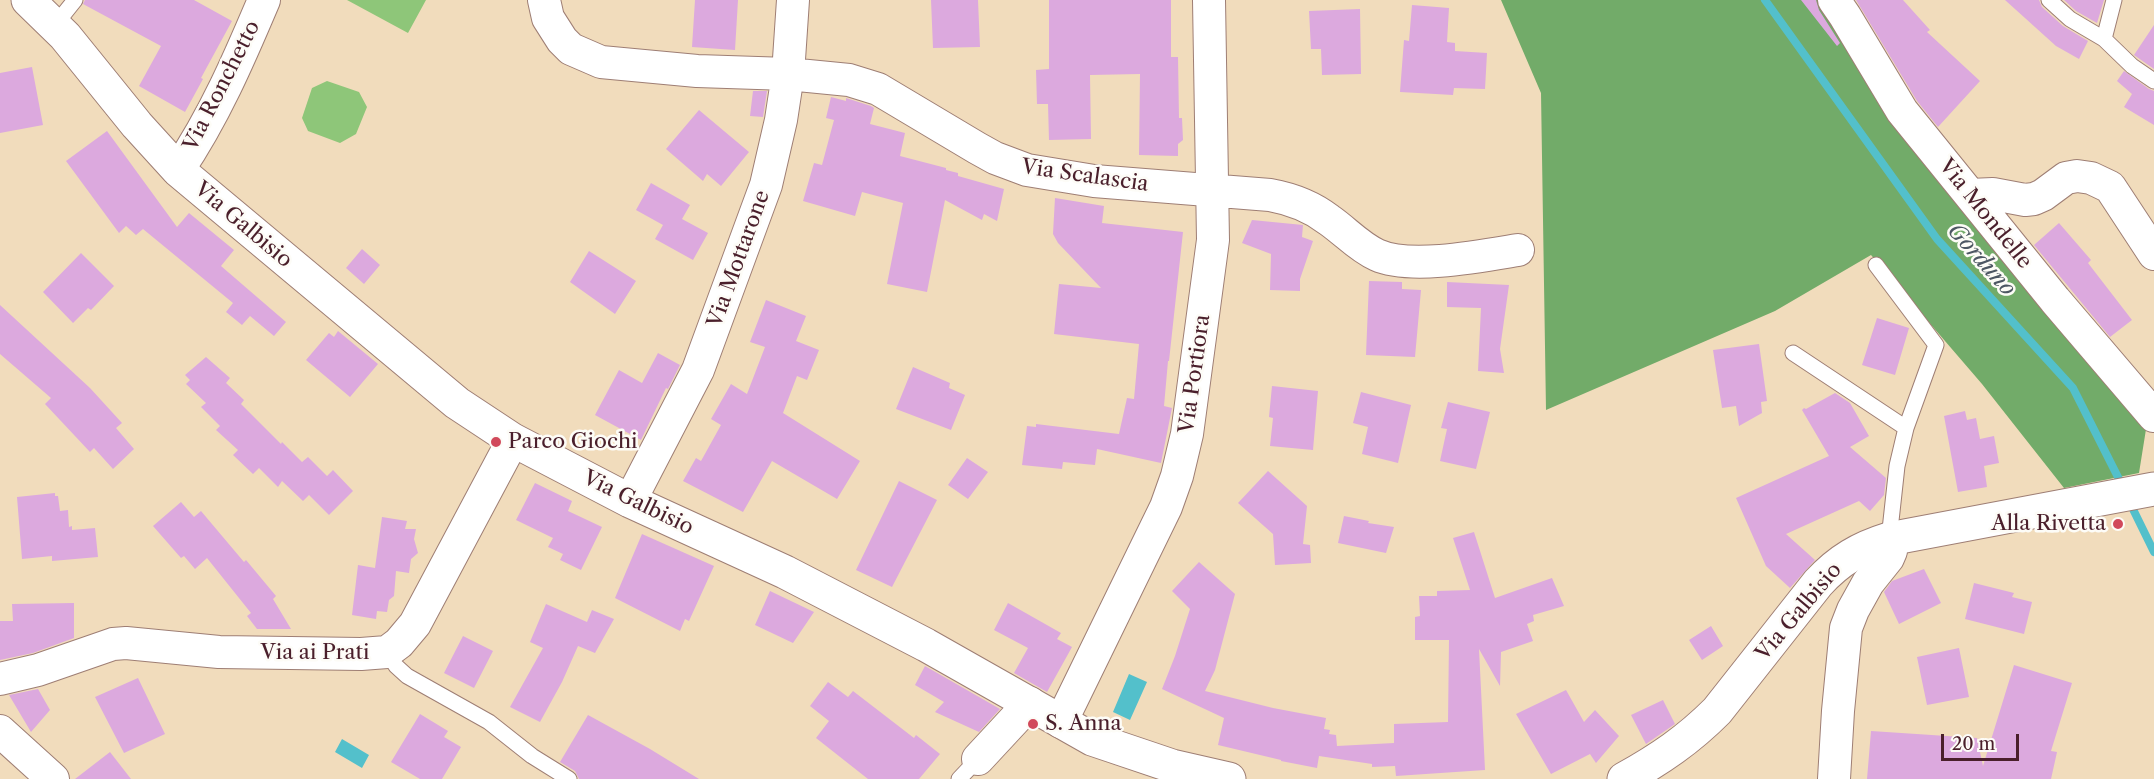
<!DOCTYPE html>
<html>
<head>
<meta charset="utf-8">
<style>
  body { margin:0 }
  #map { position:relative; width:2154px; height:779px; overflow:hidden; background:#f1dcbc; font-family:"Libre Caslon Text",serif }
  canvas { display:block }
  .scale { position:absolute; left:1941px; top:734px; width:78px; height:27px; box-sizing:border-box; border:3px solid #4a1f2b; border-top:0; padding-left:8px; font-size:18px; line-height:21px; white-space:nowrap; color:#4a1f2b; -webkit-text-stroke:4px #fdfcf7; paint-order:stroke }
</style>
</head>
<body>
<div id="map">
<canvas width="2154" height="779"></canvas>
<div class="scale">20 m</div>
</div>
<script>
const context = document.querySelector('canvas').getContext('2d');
context.lineJoin = 'round';
function paint(path, color) { context.fillStyle = color; context.fill(path, 'evenodd'); }
function trace(path, color, width, dash) { context.strokeStyle = color; context.lineWidth = width; context.lineCap = dash ? 'butt' : 'round'; context.setLineDash(dash || []); context.stroke(path); }
function write(font, color, halo, rows, align = 'center') {
  context.font = font + ' "Libre Caslon Text",serif'; context.lineWidth = 5; context.setLineDash([]); context.textBaseline = 'middle'; context.strokeStyle = halo; context.fillStyle = color; for (const [text, x, y, turn = 0] of rows) {
    context.save(); context.translate(x, y); context.rotate((+turn || 0) * Math.PI / 180); context.textAlign = isNaN(turn) ? turn : align; if (halo) context.strokeText(text, 0, 0); context.fillText(text, 0, 0); context.restore();
  }
}
const green = new Path2D(`
  M 347,0 L 426,0 L 408,33 Z
  M 327,81 L 359,92 L 367,107 L 356,134 L 340,143 L 308,131 L 302,118 L 312,88 Z`);
const forest = new Path2D(`
  M 1501,0 L 1834,0 L 2147,423 L 2139,473 L 2064,488 L 1982,384 L 1871,255 L 1775,311 L 1546,410 L 1541,93 Z`);
const water = new Path2D(`
  M 1129,674 L 1147,682 L 1130,720 L 1113,712 Z
  M 342,739 L 369,755 L 362,768 L 335,752 Z`);
const stream = new Path2D(`
  M 1765,0 L 1937,239 L 2073,388 L 2123,487
  M 2129,501 L 2154,552`);
const building = new Path2D(`
  M 85,0 L 194,0 L 232,21 L 201,78 L 203,79 L 185,112 L 139,86 L 161,46 L 83,4 Z
  M 695,0 L 738,0 L 735,50 L 692,47 Z
  M 931,0 L 978,0 L 980,47 L 933,48 Z
  M 1049,0 L 1171,0 L 1171,57 L 1178,57 L 1179,118 L 1182,118 L 1183,140 L 1178,144 L 1178,156 L 1139,155 L 1140,74 L 1090,75 L 1091,139 L 1049,140 L 1048,104 L 1037,104 L 1036,70 L 1049,69 Z
  M 1801,0 L 1816,0 L 1819,10 L 1840,43 L 1837,46 Z
  M 1856,0 L 1903,0 L 1930,30 L 1927,32 L 1980,81 L 1938,127 L 1917,101 Z
  M 2005,0 L 2039,0 L 2042,7 L 2063,26 L 2088,41 L 2079,59 L 2056,46 Z
  M 2064,0 L 2104,0 L 2097,23 L 2076,11 Z
  M 1412,5 L 1449,8 L 1447,42 L 1455,43 L 1455,51 L 1487,53 L 1485,89 L 1454,88 L 1453,95 L 1400,92 L 1404,40 L 1409,41 Z
  M 1360,9 L 1361,74 L 1322,75 L 1321,49 L 1311,49 L 1309,11 Z
  M 2154,25 L 2154,69 L 2134,55 Z
  M 32,67 L 43,125 L 0,133 L 0,73 Z
  M 2124,71 L 2149,89 L 2154,91 L 2154,125 L 2124,107 L 2132,94 L 2117,81 Z
  M 753,91 L 767,91 L 763,117 L 750,116 Z
  M 831,97 L 846,101 L 846,98 L 871,106 L 874,108 L 870,124 L 905,133 L 900,156 L 946,168 L 946,170 L 958,173 L 958,176 L 1004,189 L 997,221 L 984,214 L 982,220 L 945,200 L 927,292 L 887,284 L 903,203 L 862,192 L 855,216 L 803,201 L 814,163 L 822,165 L 834,120 L 826,118 Z
  M 699,110 L 749,152 L 721,186 L 707,174 L 703,181 L 666,149 Z
  M 107,131 L 177,227 L 189,213 L 234,250 L 221,266 L 286,322 L 274,336 L 250,316 L 242,325 L 226,312 L 233,303 L 143,229 L 136,235 L 126,226 L 119,233 L 66,161 Z
  M 651,183 L 690,205 L 682,219 L 708,233 L 693,260 L 655,239 L 663,225 L 636,210 Z
  M 1055,198 L 1104,206 L 1102,223 L 1183,232 L 1169,361 L 1168,361 L 1164,406 L 1172,408 L 1161,463 L 1097,449 L 1095,465 L 1063,462 L 1062,469 L 1022,465 L 1027,426 L 1036,427 L 1036,424 L 1119,434 L 1127,398 L 1134,399 L 1139,344 L 1054,334 L 1059,284 L 1101,288 L 1058,243 L 1053,234 Z
  M 1252,220 L 1303,225 L 1302,237 L 1313,241 L 1300,279 L 1300,291 L 1270,290 L 1271,254 L 1242,243 Z
  M 2059,223 L 2091,260 L 2088,263 L 2132,320 L 2110,337 L 2034,245 Z
  M 362,249 L 380,265 L 364,284 L 346,268 Z
  M 589,251 L 636,281 L 615,314 L 570,282 Z
  M 81,253 L 114,286 L 91,310 L 88,308 L 73,323 L 43,292 Z
  M 1369,281 L 1402,282 L 1402,289 L 1421,290 L 1415,357 L 1366,355 Z
  M 1447,282 L 1509,285 L 1500,349 L 1504,373 L 1478,371 L 1481,308 L 1447,307 Z
  M 766,300 L 806,316 L 796,341 L 819,350 L 807,380 L 797,376 L 783,413 L 860,461 L 837,499 L 772,461 L 743,512 L 683,481 L 696,458 L 701,461 L 721,425 L 711,419 L 731,384 L 747,394 L 765,347 L 750,342 Z
  M 0,305 L 90,388 L 122,423 L 116,428 L 134,449 L 113,469 L 94,448 L 90,452 L 45,404 L 51,398 L 0,354 Z
  M 1877,318 L 1909,328 L 1895,375 L 1862,365 Z
  M 338,331 L 378,364 L 350,397 L 306,360 L 329,333 L 334,337 Z
  M 1759,344 L 1767,401 L 1761,402 L 1762,413 L 1739,426 L 1736,406 L 1722,408 L 1713,350 Z
  M 658,353 L 680,365 L 668,389 L 666,388 L 641,440 L 595,415 L 619,370 L 642,383 Z
  M 206,357 L 230,378 L 226,383 L 244,400 L 241,404 L 281,444 L 282,442 L 302,462 L 308,457 L 327,476 L 333,470 L 353,491 L 329,515 L 309,495 L 303,501 L 282,481 L 278,487 L 259,468 L 253,474 L 233,455 L 238,450 L 216,430 L 220,426 L 201,407 L 206,403 L 186,384 L 190,380 L 185,375 Z
  M 913,367 L 950,383 L 949,388 L 965,395 L 951,430 L 896,409 Z
  M 1272,386 L 1318,391 L 1313,450 L 1270,446 L 1273,418 L 1269,417 Z
  M 1361,392 L 1411,405 L 1398,463 L 1362,454 L 1368,427 L 1353,423 Z
  M 1835,393 L 1850,403 L 1869,436 L 1850,447 L 1886,478 L 1884,495 L 1870,511 L 1859,501 L 1786,534 L 1815,560 L 1790,588 L 1766,566 L 1736,498 L 1829,456 L 1802,410 L 1804,408 L 1806,409 Z
  M 1448,402 L 1490,412 L 1476,469 L 1440,461 L 1447,429 L 1441,428 Z
  M 1965,411 L 1967,420 L 1976,418 L 1980,439 L 1994,436 L 1999,463 L 1984,466 L 1987,487 L 1958,492 L 1944,416 Z
  M 967,458 L 988,472 L 968,499 L 948,485 Z
  M 1268,471 L 1307,506 L 1303,544 L 1310,545 L 1311,563 L 1275,565 L 1273,534 L 1238,503 Z
  M 899,481 L 937,500 L 892,587 L 856,570 Z
  M 535,483 L 572,501 L 568,511 L 602,527 L 581,570 L 560,560 L 563,554 L 548,547 L 553,538 L 516,520 Z
  M 55,493 L 55,496 L 58,496 L 60,511 L 68,510 L 69,527 L 72,526 L 72,530 L 95,528 L 98,557 L 52,561 L 52,556 L 22,559 L 17,497 Z
  M 181,502 L 194,517 L 201,511 L 244,562 L 246,560 L 276,596 L 273,599 L 291,629 L 257,629 L 247,616 L 251,613 L 207,558 L 195,569 L 184,556 L 181,558 L 153,526 Z
  M 1344,516 L 1369,521 L 1368,523 L 1394,527 L 1386,553 L 1338,543 Z
  M 382,517 L 407,521 L 405,529 L 416,529 L 414,539 L 418,553 L 411,559 L 409,573 L 396,571 L 394,596 L 389,600 L 387,612 L 377,611 L 376,619 L 352,615 L 358,565 L 375,568 Z
  M 1474,532 L 1495,598 L 1552,578 L 1564,606 L 1533,615 L 1534,621 L 1527,624 L 1533,641 L 1501,652 L 1500,686 L 1479,649 L 1485,770 L 1396,776 L 1395,766 L 1372,767 L 1372,764 L 1319,756 L 1317,768 L 1281,761 L 1281,760 L 1218,745 L 1224,718 L 1162,689 L 1175,656 L 1190,609 L 1172,591 L 1199,562 L 1235,594 L 1215,670 L 1205,691 L 1273,708 L 1326,718 L 1324,729 L 1330,730 L 1329,734 L 1336,735 L 1337,746 L 1394,743 L 1394,724 L 1448,722 L 1449,640 L 1415,640 L 1415,617 L 1420,616 L 1419,596 L 1437,596 L 1437,591 L 1470,590 L 1453,538 Z
  M 642,534 L 714,566 L 689,621 L 685,619 L 680,631 L 615,598 Z
  M 1924,569 L 1941,603 L 1899,624 L 1884,592 L 1892,581 Z
  M 1974,583 L 2014,593 L 2012,597 L 2032,602 L 2024,634 L 1965,619 Z
  M 770,591 L 814,612 L 793,643 L 755,625 Z
  M 74,603 L 74,638 L 33,653 L 0,660 L 0,621 L 13,621 L 12,604 Z
  M 1008,603 L 1061,633 L 1057,639 L 1072,647 L 1047,692 L 1014,673 L 1028,648 L 994,630 Z
  M 546,604 L 587,622 L 592,610 L 614,619 L 595,653 L 578,646 L 562,682 L 540,722 L 510,707 L 543,648 L 530,642 Z
  M 1711,626 L 1723,646 L 1702,660 L 1689,640 Z
  M 463,636 L 493,651 L 474,688 L 444,673 Z
  M 1959,648 L 1969,697 L 1927,705 L 1917,657 Z
  M 2014,665 L 2072,683 L 2051,751 L 2057,752 L 2051,779 L 1867,779 L 1871,731 L 1977,738 L 1983,766 Z
  M 925,666 L 1000,709 L 979,732 L 935,712 L 944,702 L 915,685 Z
  M 138,678 L 165,734 L 124,753 L 95,697 Z
  M 828,682 L 848,697 L 853,691 L 914,738 L 916,735 L 940,754 L 919,779 L 868,779 L 816,738 L 829,721 L 810,706 Z
  M 38,689 L 50,710 L 31,732 L 9,695 Z
  M 1566,690 L 1584,722 L 1595,710 L 1619,736 L 1596,763 L 1590,754 L 1551,774 L 1516,714 Z
  M 1663,700 L 1675,724 L 1646,744 L 1631,715 Z
  M 420,714 L 448,731 L 444,737 L 461,747 L 442,779 L 420,779 L 391,762 Z
  M 588,715 L 650,749 L 699,779 L 579,779 L 575,771 L 560,762 Z
  M 110,752 L 131,779 L 75,779 Z`);
const service = new Path2D(`
  M 2049,0 L 2070,19 L 2104,39 L 2132,66 L 2154,81
  M 55,25 L 75,0
  M 2104,39 L 2114,0
  M 1876,265 L 1936,345 L 1906,428 L 1897,466 L 1889,539
  M 1793,353 L 1906,428
  M 387,652 L 396,666 L 407,676 L 489,722 L 532,756 L 569,779
  M 959,779 L 978,759`);
const minor = new Path2D(`
  M 544,0 L 548,18 L 562,40 L 571,49 L 601,62 L 697,71 L 788,74 L 849,80 L 878,89 L 977,148 L 995,158 L 1027,170 L 1094,181 L 1270,195 C 1292,199 1311,206 1329,220 C 1345,231 1359,247 1377,255 C 1410,270 1482,256 1518,250
  M 1834,0 L 1845,16 L 1902,111 L 2055,300 L 2154,416
  M 178,170 C 214,117 239,59 264,0
  M 1970,195 L 1993,194 L 2025,200 L 2034,199 L 2043,195 L 2066,178 L 2077,176 L 2091,178 L 2110,187 L 2154,254
  M 630,501 L 698,370 L 766,185 L 781,120 L 788,74 L 793,0
  M 0,679 L 38,670 L 113,644 L 126,643 L 219,652 L 361,654 L 387,652 L 399,643 L 415,624 L 513,440
  M 1061,722 L 1166,507 L 1177,476 L 1187,434 L 1213,240 L 1209,0
  M 0,731 L 53,779
  M 978,759 L 1030,703
  M 1834,779 L 1838,711 L 1846,628 L 1853,610 L 1868,583 L 1888,558 L 1891,551 L 1889,539`);
const tertiary = new Path2D(`
  M 28,0 L 65,36 L 137,125 L 178,170 L 457,403 L 513,440 L 630,501 L 785,572 L 926,645 L 1092,739 L 1172,766 L 1229,779
  M 1624,779 C 1660,759 1688,740 1717,711 L 1818,583 C 1839,560 1860,548 1889,539 L 2154,489`);
const markers = [
  [496,442,6,"#d1495b"],
  [2118,524,6,"#d1495b"],
  [1033,724,6,"#d1495b"]
];
const streetNames = [
  ["Via Ronchetto",222,86,-63],
  ["Via Scalascia",1085,176,8],
  ["Via Mondelle",1985,214,51],
  ["Via Galbisio",243,225,40],
  ["Via Mottarone",739,259,-70],
  ["Via Portiora",1195,374,-82],
  ["Via Galbisio",638,503,26],
  ["Via Galbisio",1799,612,-50],
  ["Via ai Prati",315,653]
];
const poiNames = [
  ["Parco Giochi",508,442],
  ["Alla Rivetta",2106,524,"right"],
  ["S. Anna",1045,724]
];
const waterNames = [
  ["Gorduno",1981,260,48]
];
paint(green, '#8ec679');
paint(forest, '#72ab69');
paint(water, '#53c0cb');
trace(stream, '#53c0cb', 8);
paint(building, '#dca9de');
trace(service, '#9e7e74', 17);
trace(minor, '#9e7e74', 34);
trace(tertiary, '#9e7e74', 35);
trace(service, '#fff', 15);
trace(minor, '#fff', 32);
trace(tertiary, '#fff', 33);
for (const [x, y, r, color] of markers) { const dot = new Path2D(); dot.arc(x, y, r, 0, 2 * Math.PI); context.fillStyle = color; context.fill(dot); trace(dot, '#fdfcf7', 2); }
write('21px', '#4a1f2b', '#fdfcf7', streetNames);
write('21px', '#4a1f2b', '#fdfcf7', poiNames, 'left');
write('italic 22px', '#4d5763', '#fdfcf7', waterNames);
</script>
</body>
</html>
